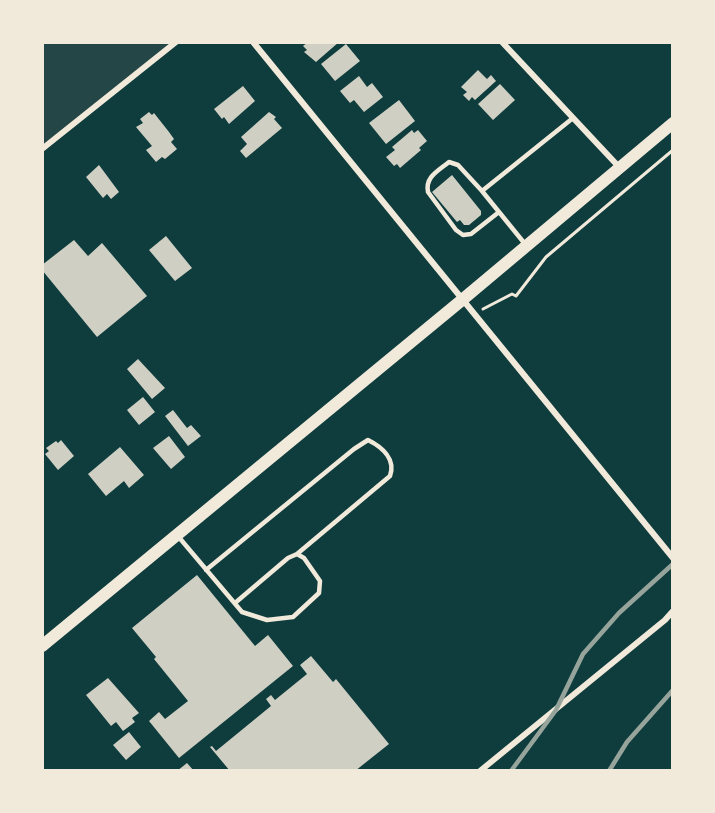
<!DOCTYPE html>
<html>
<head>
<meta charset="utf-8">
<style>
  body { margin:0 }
  #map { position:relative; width:715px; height:813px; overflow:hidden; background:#0f3d3e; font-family:"Fira Sans Condensed",sans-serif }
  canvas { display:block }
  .frame { position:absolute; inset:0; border:44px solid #f1e9da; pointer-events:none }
</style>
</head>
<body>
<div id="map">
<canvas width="715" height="813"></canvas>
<div class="frame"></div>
</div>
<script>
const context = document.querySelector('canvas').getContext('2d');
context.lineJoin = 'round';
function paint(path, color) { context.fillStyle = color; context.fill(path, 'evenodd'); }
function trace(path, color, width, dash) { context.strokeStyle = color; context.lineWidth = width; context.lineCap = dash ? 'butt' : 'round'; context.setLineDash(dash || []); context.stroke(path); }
const green = new Path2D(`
  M 42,42 L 173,42 L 42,149 Z`);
const building = new Path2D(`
  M 308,42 L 339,42 L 316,62 L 304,52 L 307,50 L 303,46 Z
  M 346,44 L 360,61 L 335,81 L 321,64 Z
  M 478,70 L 487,79 L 491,75 L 496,81 L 475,100 L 472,97 L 469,101 L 463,95 L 467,92 L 461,87 Z
  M 359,76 L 367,87 L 372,83 L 383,97 L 364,112 L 354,100 L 350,103 L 340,91 Z
  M 500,84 L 515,100 L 493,120 L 478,104 Z
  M 243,86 L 255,101 L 229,124 L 224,117 L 222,119 L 214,109 Z
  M 399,100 L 415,121 L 386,144 L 369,123 Z
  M 149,112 L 152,115 L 154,113 L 169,132 L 174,139 L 171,142 L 177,149 L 165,159 L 162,157 L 156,162 L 146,150 L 152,146 L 136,127 L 143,123 L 140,119 Z
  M 269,112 L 276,117 L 274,119 L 282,128 L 246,158 L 240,151 L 247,144 L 241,137 Z
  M 412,130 L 414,133 L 418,130 L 427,141 L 419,148 L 421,150 L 400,168 L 397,164 L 394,166 L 386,157 L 395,150 L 392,147 Z
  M 99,165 L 119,192 L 111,199 L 107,194 L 103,198 L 86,177 Z
  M 452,175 L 481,211 L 481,215 L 469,225 L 464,225 L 460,220 L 457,222 L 432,192 Z
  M 166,236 L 192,268 L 175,281 L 149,250 Z
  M 74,240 L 88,256 L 102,243 L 147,296 L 97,337 L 42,270 L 42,265 Z
  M 138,359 L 165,388 L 152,399 L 127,369 Z
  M 143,397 L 155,412 L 139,425 L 127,410 Z
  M 173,410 L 187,428 L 191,425 L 201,436 L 188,446 L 165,416 Z
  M 169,436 L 185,457 L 171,469 L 153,448 Z
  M 61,440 L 74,456 L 58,470 L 45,454 L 49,451 L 46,448 L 56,441 L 58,443 Z
  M 120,447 L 144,475 L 129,488 L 124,481 L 106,496 L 88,474 Z
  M 197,575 L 255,646 L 268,635 L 293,666 L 179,758 L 149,721 L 159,712 L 165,719 L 188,701 L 154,659 L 156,657 L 132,628 Z
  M 311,656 L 333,682 L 336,679 L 389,744 L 355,771 L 230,771 L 210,747 L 212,746 L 216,751 L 271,706 L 266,699 L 271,695 L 275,700 L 307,674 L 300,665 Z
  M 108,678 L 139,713 L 132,718 L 135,722 L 123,731 L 116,722 L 111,726 L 86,695 Z
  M 129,732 L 141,747 L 126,760 L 113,745 Z
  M 187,763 L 194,771 L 177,771 Z`);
const path = new Path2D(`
  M 483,309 L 512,294 L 516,296 L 546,257 L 673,150`);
const service = new Path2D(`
  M 482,191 L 458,165 L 449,162 C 438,171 425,177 428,192 L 456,230 L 463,235 L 471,234 L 499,212
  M 525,244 L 482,191 L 573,118
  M 177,535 L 242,612 L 267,620 L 293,617 L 319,593 L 320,581 L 304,558 L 297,554 L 288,558 L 235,603
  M 206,570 L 354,449 L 368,440 C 382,447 396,459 390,476 L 297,554`);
const minor = new Path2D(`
  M 253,42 L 673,558
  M 502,42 L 620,168
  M 42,149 L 176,42
  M 480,771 L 665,620 L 673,611`);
const secondary = new Path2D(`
  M 42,646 L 462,300 L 673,123`);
const rail = new Path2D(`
  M 511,771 L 556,710 L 583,654 L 619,613 L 673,564
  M 609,771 L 627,742 L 673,690`);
paint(green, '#244646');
paint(building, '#cfcfc3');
trace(path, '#f1e9da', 3);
trace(service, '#f1e9da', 4.5);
trace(minor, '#f1e9da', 6);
trace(secondary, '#f1e9da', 12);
trace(rail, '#97a49c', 4.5);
</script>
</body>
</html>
